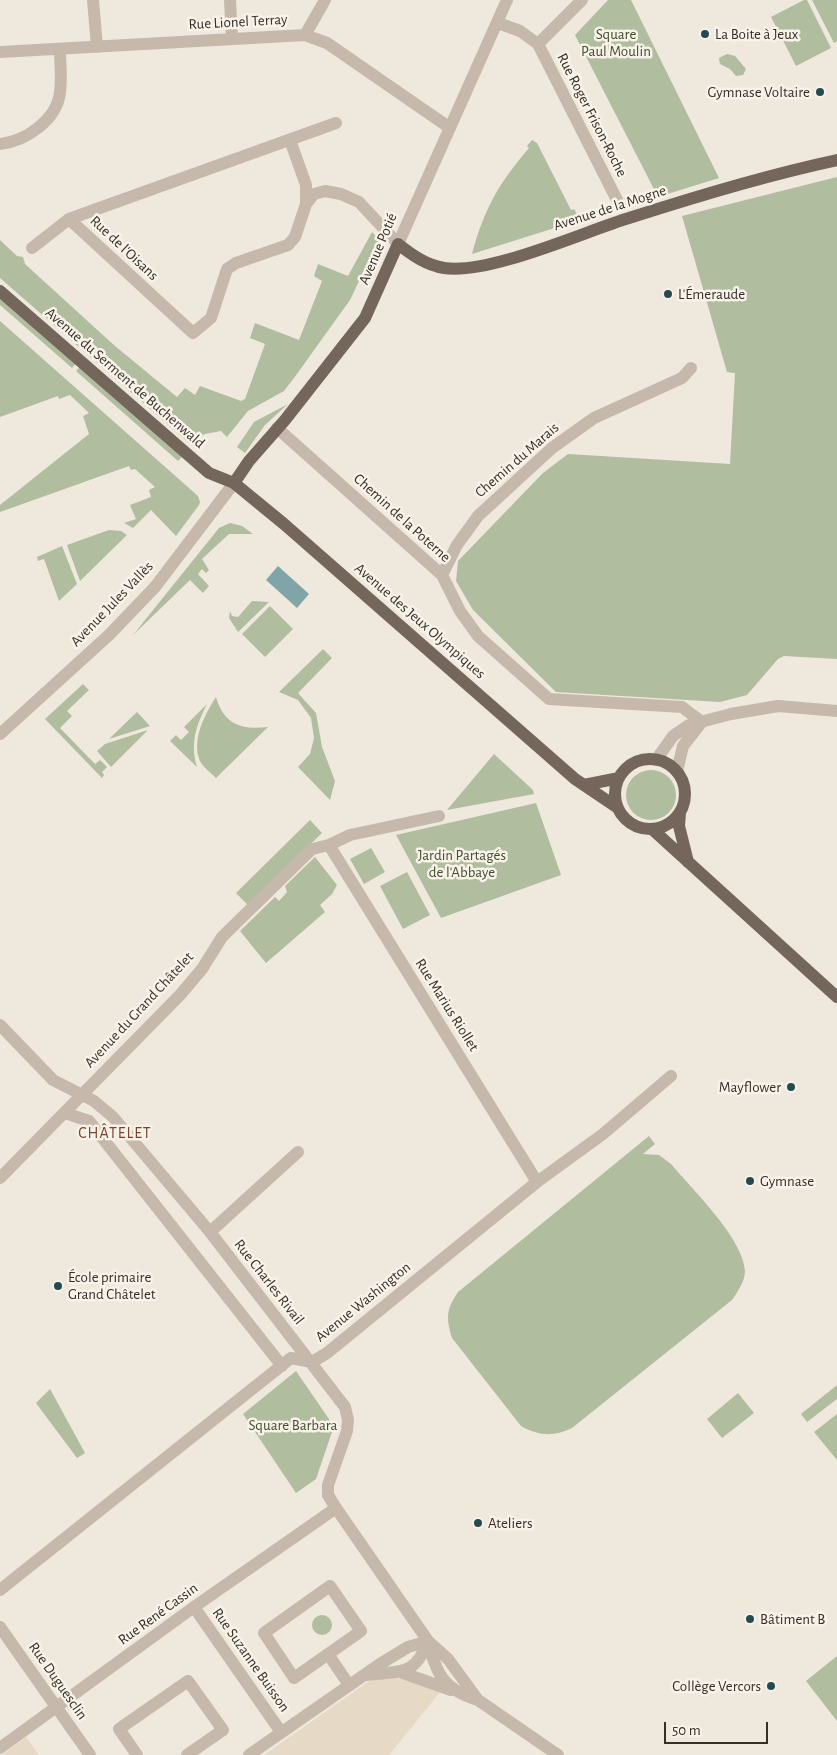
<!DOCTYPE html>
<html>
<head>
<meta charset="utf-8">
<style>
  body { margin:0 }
  #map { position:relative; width:837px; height:1755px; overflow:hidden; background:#efe8dd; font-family:"Alegreya Sans",sans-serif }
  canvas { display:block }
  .scale { position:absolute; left:664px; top:1722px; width:104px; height:22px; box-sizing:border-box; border:2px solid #352e29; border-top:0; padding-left:6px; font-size:15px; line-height:18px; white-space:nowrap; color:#352e29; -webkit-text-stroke:4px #f8f2e9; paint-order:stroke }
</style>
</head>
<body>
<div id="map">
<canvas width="837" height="1755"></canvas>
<div class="scale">50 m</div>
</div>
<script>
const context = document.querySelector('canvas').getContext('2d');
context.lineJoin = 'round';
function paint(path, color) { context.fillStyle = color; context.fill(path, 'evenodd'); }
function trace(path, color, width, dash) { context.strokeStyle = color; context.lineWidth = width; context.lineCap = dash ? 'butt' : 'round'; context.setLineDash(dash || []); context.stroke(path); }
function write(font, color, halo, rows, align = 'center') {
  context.font = font + ' "Alegreya Sans",sans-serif'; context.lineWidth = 5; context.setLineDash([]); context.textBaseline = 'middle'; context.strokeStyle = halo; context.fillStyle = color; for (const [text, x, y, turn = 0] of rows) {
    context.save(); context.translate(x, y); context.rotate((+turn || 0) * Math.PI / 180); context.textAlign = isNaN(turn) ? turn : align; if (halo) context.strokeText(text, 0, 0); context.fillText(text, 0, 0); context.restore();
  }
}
const green = new Path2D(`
  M 608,0 L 631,0 L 719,178 L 658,197 L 575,35 Z
  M 804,0 L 807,0 L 831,48 L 796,66 L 771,17 Z
  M 812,0 L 837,0 L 837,41 L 834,43 Z
  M 727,54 L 735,56 L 746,69 L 743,75 L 736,76 L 730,69 L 720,64 L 719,58 Z
  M 532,140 L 537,143 L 571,210 L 574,209 L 580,220 L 472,254 C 484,209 499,183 529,148 L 527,146 Z
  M 837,177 L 837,659 L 784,656 L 778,659 L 747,695 L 720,702 L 556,692 L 473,610 L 456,581 L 458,561 L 543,473 L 568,454 L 730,464 L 735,373 L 727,372 L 682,216 Z
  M 372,232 L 379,239 L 350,300 L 294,378 L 284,391 L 248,411 L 227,437 L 221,431 L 205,434 L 189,443 L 0,278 L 0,240 L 17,256 L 23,257 L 25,264 L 115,346 L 177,397 L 185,388 L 195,395 L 200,386 L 241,401 L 245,399 L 265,344 L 250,338 L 255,323 L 299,340 L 322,281 L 314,276 L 318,264 L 348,276 Z
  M 0,297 L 76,363 L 72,368 L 0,305 Z
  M 0,321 L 198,496 L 200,502 L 199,505 L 176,536 L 151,510 L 133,528 L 124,523 L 136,519 L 130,505 L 151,497 L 149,490 L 155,487 L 135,469 L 131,470 L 129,466 L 0,512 L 0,505 L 89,434 L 83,416 L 89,413 L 70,395 L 59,399 L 58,396 L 0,417 Z
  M 80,367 L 182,457 L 178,461 L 76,371 Z
  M 288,404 L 265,425 L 245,453 L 237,447 L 254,422 Z
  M 230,523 L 242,526 L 253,534 L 229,534 L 202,559 L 209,570 L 206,573 L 202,569 L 198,574 L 209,586 L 203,593 L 190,580 L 133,635 L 219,528 Z
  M 109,530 L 121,531 L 127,535 L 80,581 L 67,545 Z
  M 62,546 L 77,584 L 59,601 L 44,559 L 38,561 L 37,557 Z
  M 252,601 L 269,602 L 238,632 L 229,618 L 230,611 L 232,616 L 238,617 Z
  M 270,606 L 293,629 L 265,657 L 242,634 Z
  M 323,649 L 332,658 L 298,693 L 316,713 L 322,747 L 335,781 L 330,800 L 298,767 L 310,754 L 314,738 L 311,718 L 298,700 L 279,692 Z
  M 83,684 L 89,690 L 67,711 L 72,716 L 60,728 L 95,764 L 100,760 L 107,767 L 102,772 L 104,775 L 102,778 L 45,719 Z
  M 216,697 C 224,725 242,730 268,727 L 216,778 C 211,773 203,767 200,761 C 191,740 205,714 216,697 Z
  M 207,704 C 196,726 190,743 197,767 L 170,741 L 176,735 L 181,740 L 189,732 L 184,727 Z
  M 137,712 L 150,726 L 109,739 Z
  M 148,730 L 111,767 L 97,751 L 105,744 Z
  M 494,754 L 533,790 L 534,794 L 447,810 Z
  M626 795a25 25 0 1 1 50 0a25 25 0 1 1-50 0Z
  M 536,803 L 561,875 L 441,918 L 396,835 Z
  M 310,820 L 322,833 L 248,905 L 236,893 Z
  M 371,848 L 385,872 L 364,884 L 350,859 Z
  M 315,857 L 337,885 L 332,894 L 320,905 L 325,912 L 266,963 L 240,931 L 275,897 L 279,901 L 287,892 L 285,886 Z
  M 407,872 L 430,915 L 403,929 L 380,886 Z
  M 649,1136 L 655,1144 L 643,1154 L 659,1155 L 671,1164 C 691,1188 745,1240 745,1272 C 744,1283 738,1291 732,1300 L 572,1428 C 553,1437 539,1436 521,1426 L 452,1338 C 446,1317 446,1310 458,1292 Z
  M 296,1371 L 329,1419 L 333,1429 L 316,1479 L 296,1493 L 243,1414 Z
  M 837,1385 L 837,1399 L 807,1422 L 801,1414 Z
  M 50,1389 L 85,1453 L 77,1458 L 36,1403 Z
  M 738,1393 L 754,1413 L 722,1438 L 707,1419 Z
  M 837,1414 L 837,1460 L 814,1432 Z
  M312 1625a10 10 0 1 1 20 0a10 10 0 1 1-20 0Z
  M 837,1656 L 837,1721 L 806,1681 Z`);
const plaza = new Path2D(`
  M 391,1677 L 403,1678 L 441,1691 L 389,1755 L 264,1755 L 372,1679 Z
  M 26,1737 L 39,1755 L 2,1755 Z`);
const water = new Path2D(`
  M 278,566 L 309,594 L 297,608 L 266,580 Z`);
const minor = new Path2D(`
  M 93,0 L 97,47
  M 230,0 L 232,39
  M 498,23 L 520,31 L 538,44 L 617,200
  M 305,35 L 325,0
  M 538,44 L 582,0
  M 0,52 L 305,35 L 327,43 L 450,128
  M 336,123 L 69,219 L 193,333 L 211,318 L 227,269 L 236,263 L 288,245 L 295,237 L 306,204 L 314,194 L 325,191 L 341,194 L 359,202 L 398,244 L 507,0
  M 290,140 L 306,185 L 306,204
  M 0,144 C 26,141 57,120 60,92 C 62,78 60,63 60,49
  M 32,248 L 69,219
  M 277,428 L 442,575 L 460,611 L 478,636 L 549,699 L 682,707 L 702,722
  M 442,575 L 457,545 L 478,516 L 552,448 L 594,418 L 682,378 L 691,368
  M 0,734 L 109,635 L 155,587 L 234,483
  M 656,760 L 673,736 L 689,725 L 731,714 L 778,706 L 837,711
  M 677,771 L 683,746 L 701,723
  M 329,845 L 537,1182
  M 0,1025 L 53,1080 L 94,1101 L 113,1117 L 210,1232 L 345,1407 L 348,1420 L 347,1431 L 328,1485 L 328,1495 L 336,1508 L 428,1641 L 448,1659 L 478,1700 L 558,1755
  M 65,1113 L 89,1121 L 282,1366
  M 0,1178 L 180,995 L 202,969 L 222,937 L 312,849 L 329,845 L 350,835 L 439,816
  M 210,1232 L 298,1152
  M 330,1586 L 361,1631 L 294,1678 L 264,1633 Z
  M 0,1590 L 291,1358 L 312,1362 L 327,1353 L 537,1182 L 603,1134 L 671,1076
  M 194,1607 L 281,1732
  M 0,1627 L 90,1755
  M 428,1641 C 436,1674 444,1690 478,1700
  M 328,1654 L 349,1685
  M 403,1673 L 451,1690
  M 367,1675 C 399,1671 415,1677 428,1641
  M 0,1748 L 194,1607 L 336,1508
  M 137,1755 L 119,1729 L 188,1681 L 223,1730 L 187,1755
  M 249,1755 L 380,1664 L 408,1647 L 428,1641`);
const major = new Path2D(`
  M 0,291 L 209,473 L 234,483 L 284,524 L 575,779 L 618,808
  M 234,483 L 249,461 L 285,420 L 365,318 L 398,244 C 412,255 426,265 444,268 C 489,275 583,232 629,218 C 697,196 767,175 837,160
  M615 794a35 35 0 1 1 70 0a35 35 0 1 1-70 0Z
  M 584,785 L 619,778
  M 680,813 L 679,826 L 688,862
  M 652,829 L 837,997`);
const markers = [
  [705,34,5,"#234b52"],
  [820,92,5,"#234b52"],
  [668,294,5,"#234b52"],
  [791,1087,5,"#234b52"],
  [750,1181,5,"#234b52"],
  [58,1286,5,"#234b52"],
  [478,1523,5,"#234b52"],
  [750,1619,5,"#234b52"],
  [771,1686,5,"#234b52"]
];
const streetNames = [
  ["Rue Lionel Terray",238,22,-3],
  ["Rue Roger Frison-Roche",592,115,63],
  ["Avenue de la Mogne",610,208,-18],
  ["Rue de l'Oisans",124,248,43],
  ["Avenue Potié",378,249,-67],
  ["Avenue du Serment de Buchenwald",125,378,41],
  ["Chemin du Marais",517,460,-41],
  ["Chemin de la Poterne",402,518,42],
  ["Avenue Jules Vallès",112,604,-46],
  ["Avenue des Jeux Olympiques",420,621,41],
  ["Rue Marius Riollet",447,1005,58],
  ["Avenue du Grand Châtelet",139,1010,-47],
  ["Rue Charles Rivail",269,1282,52],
  ["Avenue Washington",363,1302,-39],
  ["Rue René Cassin",158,1614,-36],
  ["Rue Suzanne Buisson",251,1660,55],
  ["Rue Duguesclin",58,1681,55]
];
const parkNames = [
  ["Square",616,34],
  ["Paul Moulin",616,51],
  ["Jardin Partagés",462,855],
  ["de l'Abbaye",462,872],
  ["Square Barbara",293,1425]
];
const poiNames = [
  ["La Boite à Jeux",715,34],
  ["Gymnase Voltaire",810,92,"right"],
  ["L'Émeraude",678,294],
  ["Mayflower",781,1087,"right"],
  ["Gymnase",760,1181],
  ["École primaire",68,1277],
  ["Grand Châtelet",68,1294],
  ["Ateliers",488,1523],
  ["Bâtiment B",760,1619],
  ["Collège Vercors",761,1686,"right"]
];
const neighbourhoodNames = [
  ["CHÂTELET",115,1133]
];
paint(green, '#b1bd9f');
paint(plaza, '#e6dac6');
paint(water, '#80a5a9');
trace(minor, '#c6b9ab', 12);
trace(major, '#75665c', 12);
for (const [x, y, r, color] of markers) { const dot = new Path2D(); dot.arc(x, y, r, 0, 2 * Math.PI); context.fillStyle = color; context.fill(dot); trace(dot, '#f8f2e9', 2); }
write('15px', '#352e29', '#f8f2e9', streetNames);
write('15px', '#425030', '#f8f2e9', parkNames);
write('15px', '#352e29', '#f8f2e9', poiNames, 'left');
context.letterSpacing = '1px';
write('16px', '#7b432b', '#f8f2e9', neighbourhoodNames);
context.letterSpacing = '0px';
</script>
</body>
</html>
